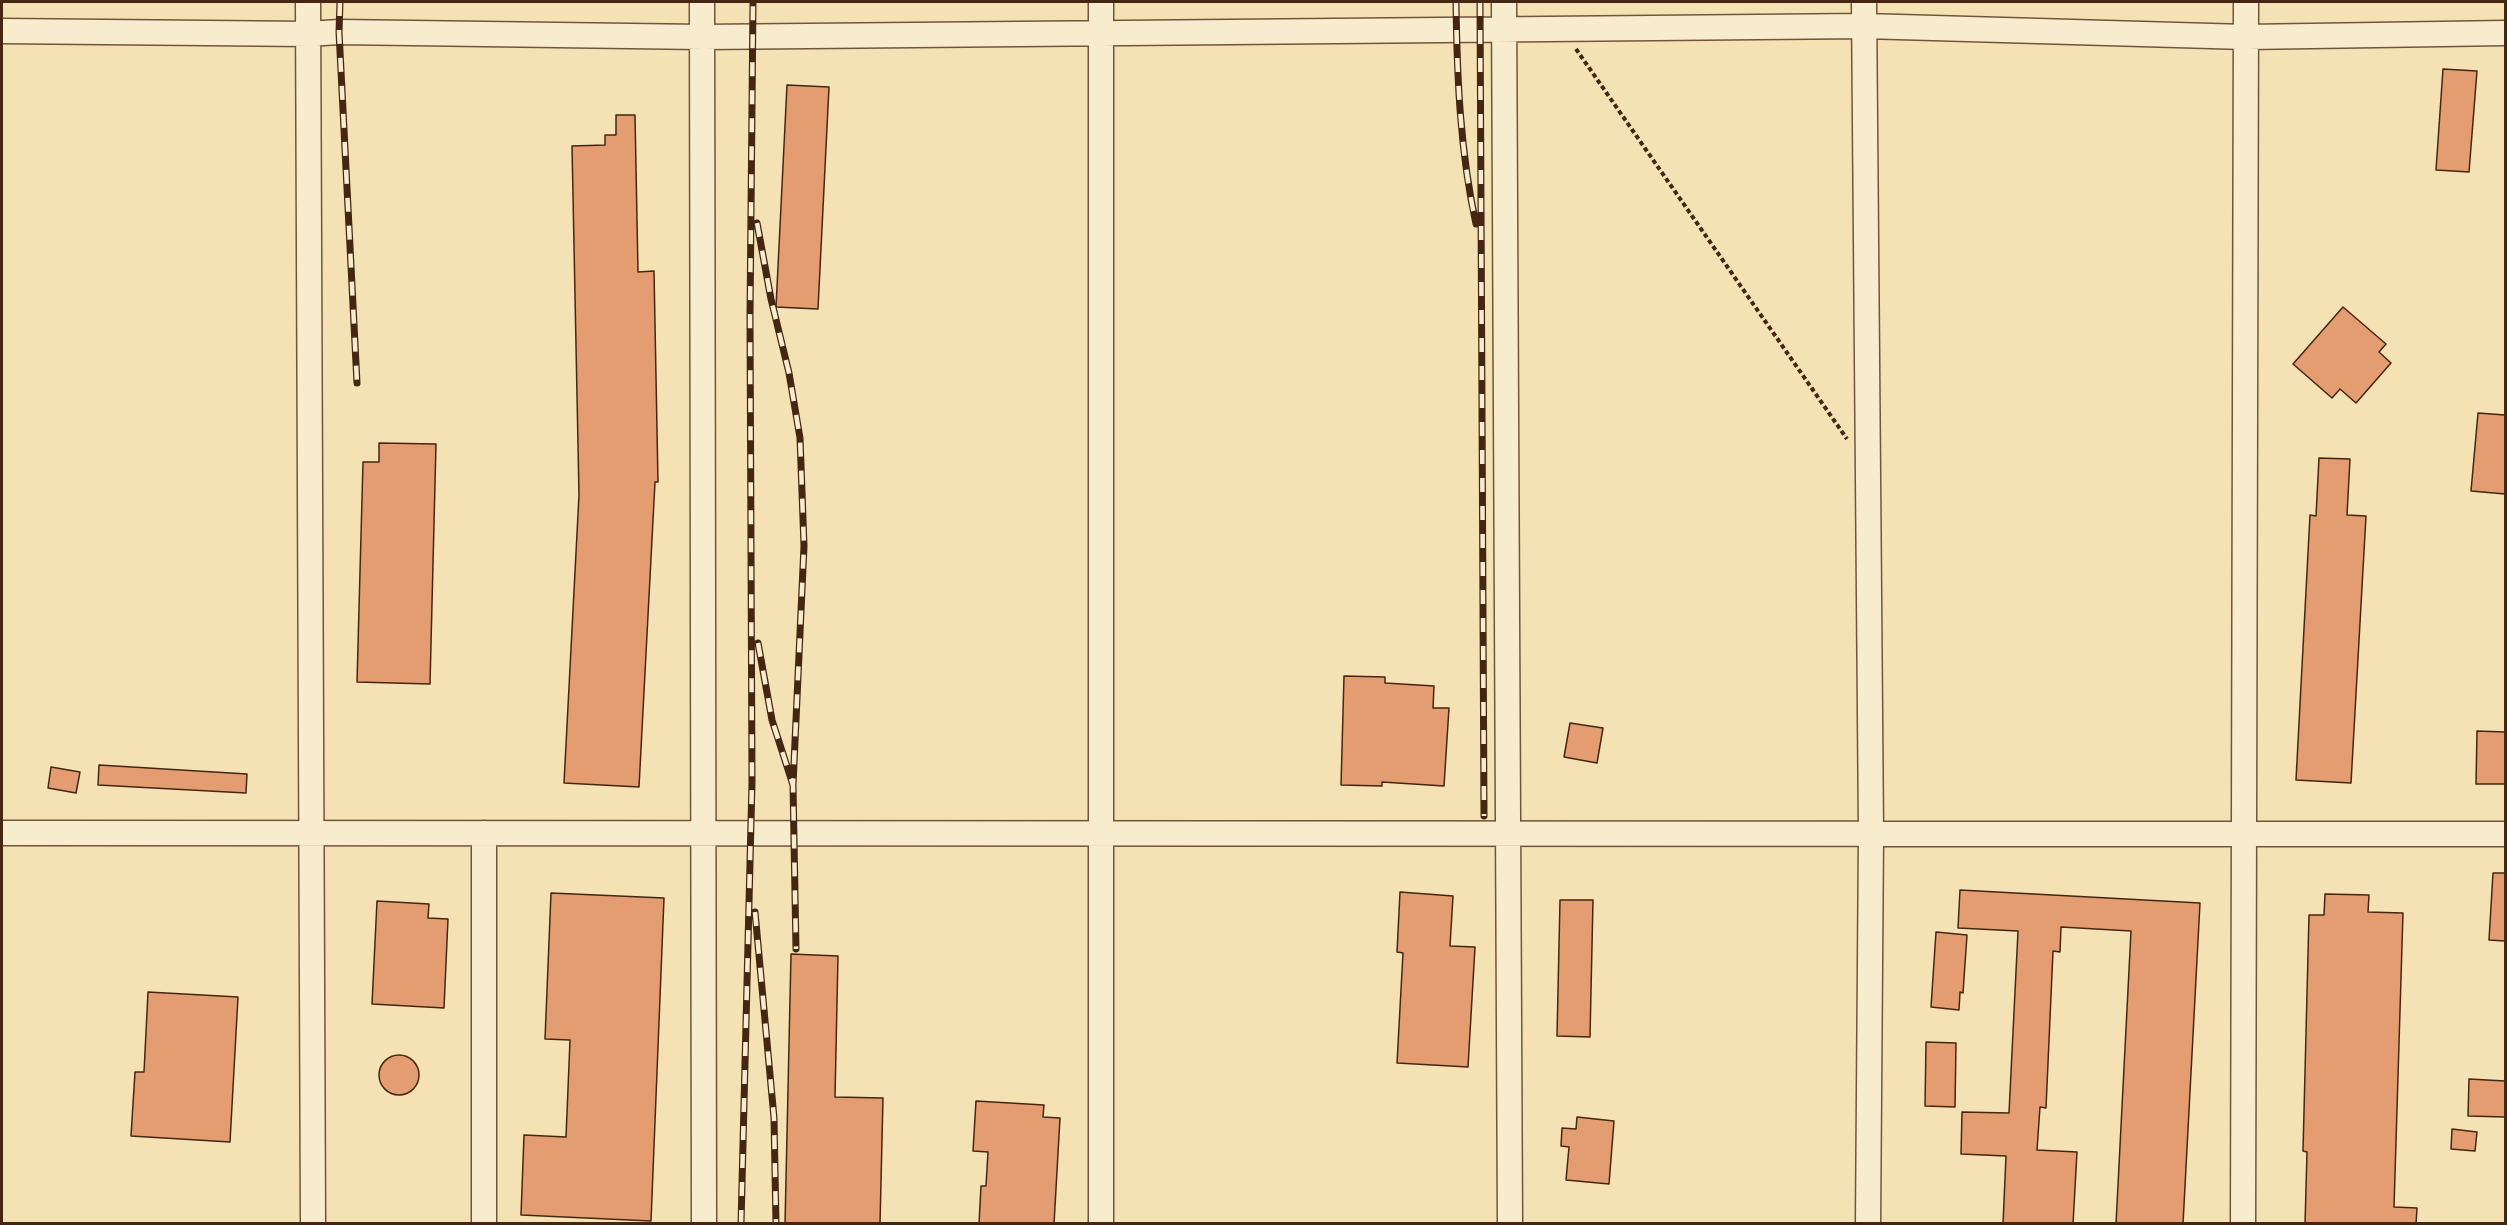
<!DOCTYPE html>
<html>
<head>
<meta charset="utf-8">
<style>
  body { margin:0 }
  #map { position:relative; width:2507px; height:1225px; overflow:hidden; background:#f4e2b5; font-family:"IM FELL Great Primer",serif }
  canvas { display:block }
  .frame { position:absolute; inset:0; border:3px solid #452612; pointer-events:none }
</style>
</head>
<body>
<div id="map">
<canvas width="2507" height="1225"></canvas>
<div class="frame"></div>
</div>
<script>
const context = document.querySelector('canvas').getContext('2d');
context.lineJoin = 'round';
function paint(path, color) { context.fillStyle = color; context.fill(path, 'evenodd'); }
function trace(path, color, width, dash) { context.strokeStyle = color; context.lineWidth = width; context.lineCap = dash ? 'butt' : 'round'; context.setLineDash(dash || []); context.stroke(path); }
const building = new Path2D(`
  M 2443,69 L 2477,71 L 2469,172 L 2436,170 Z
  M 787,85 L 829,87 L 818,309 L 776,307 Z
  M 616,115 L 635,115 L 638,272 L 654,271 L 658,482 L 655,482 L 639,787 L 564,783 L 579,495 L 572,146 L 605,145 L 605,135 L 616,135 Z
  M 2343,307 L 2386,344 L 2379,352 L 2391,363 L 2356,403 L 2340,389 L 2332,398 L 2293,364 Z
  M 2478,413 L 2505,415 L 2505,494 L 2471,491 Z
  M 379,443 L 436,444 L 430,684 L 357,682 L 363,462 L 379,462 Z
  M 2319,458 L 2350,459 L 2347,515 L 2366,516 L 2351,783 L 2296,780 L 2310,515 L 2316,516 Z
  M 1344,676 L 1385,677 L 1385,683 L 1434,686 L 1433,708 L 1449,708 L 1444,786 L 1382,782 L 1382,786 L 1341,785 Z
  M 1570,723 L 1603,728 L 1597,763 L 1564,757 Z
  M 2477,731 L 2505,732 L 2505,784 L 2476,784 Z
  M 99,765 L 247,774 L 246,793 L 98,785 Z
  M 51,767 L 80,772 L 76,793 L 48,788 Z
  M 2493,873 L 2505,873 L 2505,941 L 2489,940 Z
  M 1960,890 L 2200,903 L 2183,1224 L 2116,1224 L 2131,931 L 2061,927 L 2060,952 L 2053,951 L 2046,1108 L 2040,1107 L 2037,1150 L 2077,1152 L 2073,1224 L 2003,1224 L 2006,1156 L 1961,1154 L 1962,1112 L 2009,1113 L 2018,931 L 1958,928 Z
  M 1400,892 L 1453,896 L 1450,946 L 1475,947 L 1468,1067 L 1397,1063 L 1403,953 L 1397,952 Z
  M 551,893 L 664,898 L 651,1221 L 521,1215 L 524,1135 L 566,1137 L 570,1040 L 545,1039 Z
  M 2325,894 L 2369,895 L 2368,912 L 2403,913 L 2394,1207 L 2417,1208 L 2416,1224 L 2305,1224 L 2307,1152 L 2303,1151 L 2309,915 L 2324,915 Z
  M 1560,900 L 1593,900 L 1590,1037 L 1557,1036 Z
  M 377,901 L 429,904 L 428,918 L 448,919 L 444,1008 L 372,1004 Z
  M 1936,932 L 1967,935 L 1963,993 L 1960,992 L 1959,1010 L 1931,1007 Z
  M 791,954 L 838,956 L 835,1097 L 883,1098 L 880,1224 L 785,1224 Z
  M 148,992 L 238,997 L 230,1142 L 131,1136 L 135,1072 L 144,1072 Z
  M 1926,1042 L 1956,1043 L 1955,1107 L 1925,1106 Z
  M379 1075a20 20 0 1 1 40 0a20 20 0 1 1-40 0Z
  M 2469,1079 L 2505,1081 L 2505,1117 L 2468,1116 Z
  M 976,1101 L 1044,1105 L 1043,1117 L 1060,1118 L 1054,1224 L 979,1224 L 981,1186 L 986,1186 L 988,1152 L 973,1151 Z
  M 1577,1117 L 1614,1121 L 1609,1184 L 1566,1180 L 1569,1147 L 1561,1146 L 1562,1128 L 1576,1129 Z
  M 2452,1129 L 2477,1132 L 2475,1151 L 2451,1149 Z`);
const path = new Path2D(`
  M 1576,49 L 1847,439`);
const minor = new Path2D(`
  M 308,2 L 313,1224
  M 702,2 L 704,1224
  M 1504,2 L 1510,1224
  M 1864,2 L 1871,833 L 1868,1224
  M 2,31 L 308,34 L 339,32 L 702,37 L 1864,26 L 2246,37 L 2506,33
  M 2,833 L 2506,834
  M 484,833 L 484,1224
  M 1101,1224 L 1101,2
  M 2243,1224 L 2246,2`);
const rail = new Path2D(`
  M 340,2 L 339,32 L 357,383
  M 1456,2 C 1457,77 1460,151 1476,224
  M 1480,2 L 1484,816
  M 757,223 L 771,299 L 789,373 L 800,438 L 804,546 L 793,785
  M 758,643 L 772,720 L 793,785 L 796,949
  M 755,912 L 774,1118 L 776,1224
  M 741,1224 L 752,782 L 750,316 L 753,2`);
paint(building, '#e49d70');
trace(building, '#452612', 1.5);
trace(minor, '#71553b', 27);
trace(path, '#452612', 4, [4.5, 3]);
trace(minor, '#f8eccf', 24);
trace(rail, '#452612', 7);
trace(rail, '#f8eccf', 4.5, [14]);
</script>
</body>
</html>
